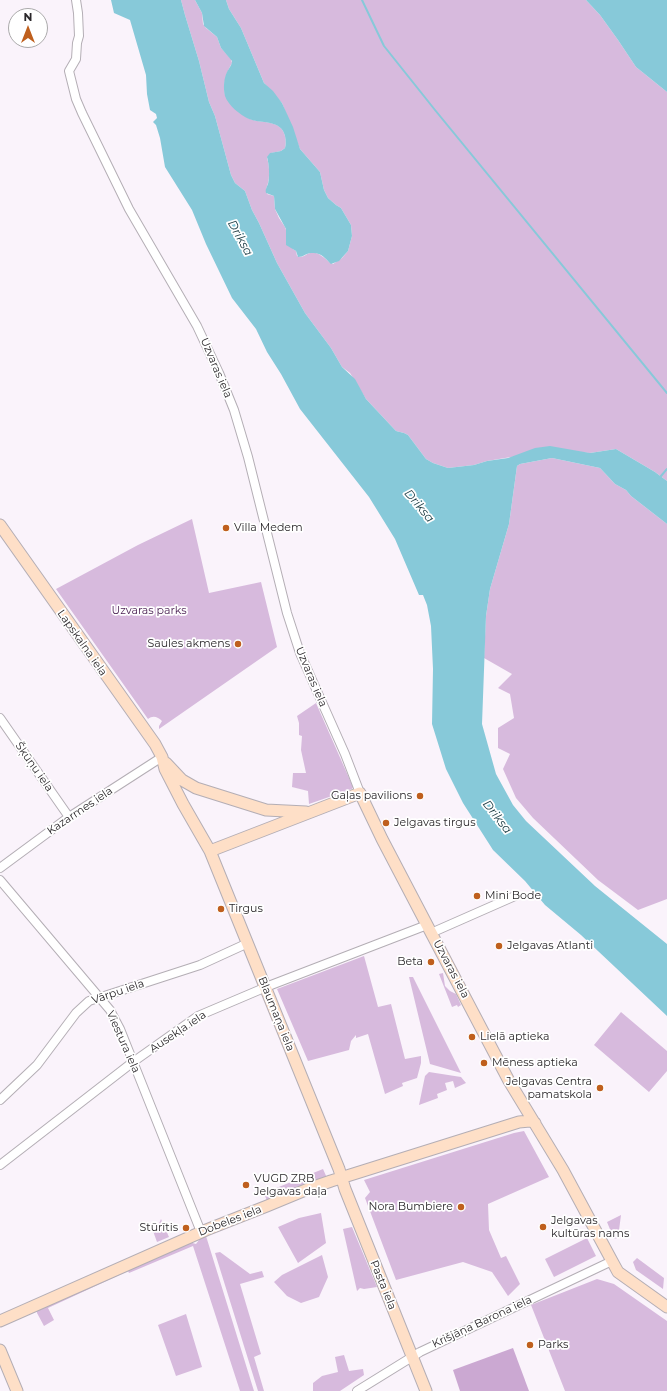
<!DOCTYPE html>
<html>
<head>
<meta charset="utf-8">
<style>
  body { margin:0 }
  #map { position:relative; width:667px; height:1391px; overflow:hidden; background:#faf3fb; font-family:Montserrat,sans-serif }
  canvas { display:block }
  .north { position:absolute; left:8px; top:8px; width:40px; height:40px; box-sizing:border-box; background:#fff; border:1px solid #aaa9aa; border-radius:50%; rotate:0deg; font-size:11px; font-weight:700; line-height:16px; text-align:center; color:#2a272a }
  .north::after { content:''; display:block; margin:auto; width:14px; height:18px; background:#bf5f1d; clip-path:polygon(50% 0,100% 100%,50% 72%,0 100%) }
</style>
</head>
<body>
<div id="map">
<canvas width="667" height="1391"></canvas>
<div class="north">N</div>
</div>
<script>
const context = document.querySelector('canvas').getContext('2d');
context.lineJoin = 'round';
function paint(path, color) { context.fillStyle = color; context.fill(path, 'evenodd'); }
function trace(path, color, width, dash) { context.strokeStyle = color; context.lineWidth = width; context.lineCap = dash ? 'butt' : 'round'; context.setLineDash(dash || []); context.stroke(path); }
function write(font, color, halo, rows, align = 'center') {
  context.font = font + ' Montserrat,sans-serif'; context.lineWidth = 3.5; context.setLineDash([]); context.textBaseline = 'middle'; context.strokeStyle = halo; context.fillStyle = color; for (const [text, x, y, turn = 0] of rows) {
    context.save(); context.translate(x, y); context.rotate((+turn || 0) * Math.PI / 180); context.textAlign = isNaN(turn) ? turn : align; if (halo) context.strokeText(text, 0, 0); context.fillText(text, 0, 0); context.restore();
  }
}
const green = new Path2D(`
  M 181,0 L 195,0 L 202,13 L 203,24 L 206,28 L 217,37 L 221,48 L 231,59 L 232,63 C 226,73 223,83 225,95 C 231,101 242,116 250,119 C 262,124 281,119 285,136 C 286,140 286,144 285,148 L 281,151 L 271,153 L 267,158 C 270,167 270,181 266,189 L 267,194 L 274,196 L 275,209 L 279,218 L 285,227 L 293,249 L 296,251 L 297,256 L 300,257 C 304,257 306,254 310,253 C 319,250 327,262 333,264 L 342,258 L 348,251 L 352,236 L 351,225 L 341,208 L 336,205 L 328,198 L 324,190 L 320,172 L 300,149 L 282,103 L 264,83 L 241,28 L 229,9 L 226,0 L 586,0 L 600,15 L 618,40 L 636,67 L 667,92 L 667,481 L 655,472 L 616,449 L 590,453 L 576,452 L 511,457 L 487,461 L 474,465 L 448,468 L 433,463 L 426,459 L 408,435 L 404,433 L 396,431 L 366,399 L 350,373 L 342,367 L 331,348 L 305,313 L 277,263 L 259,223 L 252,210 L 245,191 L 235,183 L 231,175 L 215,116 L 209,102 L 199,61 L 185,15 Z
  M 552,458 L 600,468 L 615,484 L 626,490 L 631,496 L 667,524 L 667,899 L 638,910 L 598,880 L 533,818 L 516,798 L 503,769 L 510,754 L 498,748 L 498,728 L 514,718 L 510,694 L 498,688 L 512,674 L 484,658 L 486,616 L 490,589 L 509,524 L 517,466 L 520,464 Z
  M 192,519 L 209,593 L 261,582 L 277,647 L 159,729 L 159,726 L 162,721 C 158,717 153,715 148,719 L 56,589 L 138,545 Z
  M 316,703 L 353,787 L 352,789 L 309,804 L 308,791 L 292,787 L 293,773 L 306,773 L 301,750 L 302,736 L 299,735 L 299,723 L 297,716 Z
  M 364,956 L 378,1007 L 391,1004 L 405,1059 L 421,1056 L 421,1063 L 417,1078 L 402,1083 L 403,1086 L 385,1094 L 368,1034 L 356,1038 L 356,1035 L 351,1041 L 349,1050 L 308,1061 L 277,989 Z
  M 443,973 L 445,986 L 450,991 L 456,994 L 461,1005 L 458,1007 L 457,1005 L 452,1007 L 439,974 Z
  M 409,977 L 413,977 L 461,1073 L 430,1064 Z
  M 621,1012 L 667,1051 L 667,1071 L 649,1092 L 594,1045 Z
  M 429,1072 L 461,1077 L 466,1083 L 455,1088 L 453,1081 L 445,1083 L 447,1090 L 437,1094 L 438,1098 L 419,1105 L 425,1076 Z
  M 524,1131 L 549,1177 L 488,1204 L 489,1230 L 501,1258 L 506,1256 L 520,1284 L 508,1296 L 492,1272 L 463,1262 L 396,1280 L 365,1198 L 370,1192 L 364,1180 L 514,1133 Z
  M 323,1169 L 327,1178 L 267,1201 L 264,1193 Z
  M 321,1213 L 326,1243 L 298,1263 L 278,1227 L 299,1218 Z
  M 621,1215 L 618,1238 L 614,1239 L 607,1222 Z
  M 161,1219 L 169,1237 L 157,1242 L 153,1231 L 158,1226 Z
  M 352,1227 L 377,1287 L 364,1289 L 360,1288 L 357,1291 L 343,1229 Z
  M 202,1236 L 206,1236 L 254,1391 L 240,1391 L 193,1246 L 129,1273 L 128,1271 L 48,1308 L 54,1320 L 44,1326 L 37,1313 L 37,1309 L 189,1242 L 196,1244 Z
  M 587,1238 L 596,1256 L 554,1277 L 545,1259 Z
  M 220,1252 L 250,1274 L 262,1271 L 264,1277 L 240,1284 L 261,1354 L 254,1357 L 264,1391 L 258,1391 L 215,1253 Z
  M 322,1255 L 328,1277 L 319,1297 L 301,1303 L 287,1296 L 274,1282 L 282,1275 Z
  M 637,1258 L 664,1278 L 663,1289 L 636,1270 L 633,1262 Z
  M 597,1279 L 614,1284 L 667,1321 L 667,1391 L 565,1391 L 531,1305 Z
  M 186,1314 L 202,1367 L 176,1376 L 158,1325 Z
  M 344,1355 L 349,1371 L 363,1369 L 364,1375 L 340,1391 L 313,1391 L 313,1383 L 322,1376 L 338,1372 L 335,1357 Z`);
const forest = new Path2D(`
  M 513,1348 L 529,1391 L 460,1391 L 453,1370 Z`);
const water = new Path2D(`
  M 111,0 L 181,0 L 185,15 L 199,61 L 209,102 L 215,116 L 231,175 L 235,183 L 245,191 L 252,210 L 259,223 L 277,263 L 305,313 L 331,348 L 342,367 L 355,379 L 366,399 L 396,431 L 404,433 L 408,435 L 426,459 L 433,463 L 448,468 L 474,465 L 487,461 L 508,458 L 535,448 L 550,446 L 590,453 L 616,449 L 655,472 L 667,481 L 667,524 L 631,496 L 626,490 L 615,484 L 600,468 L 552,458 L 520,464 L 517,466 L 509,524 L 490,589 L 486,616 L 482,724 L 496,774 L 513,805 L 526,821 L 595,886 L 667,944 L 667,1016 L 581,935 L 545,905 L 525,881 L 493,850 L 463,803 L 446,769 L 432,724 L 433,669 L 431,626 L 427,605 L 423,595 L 419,595 L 395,539 L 369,497 L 300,409 L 281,374 L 267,352 L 256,329 L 232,298 L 206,244 L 192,210 L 165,167 L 160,138 L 156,125 L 153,122 L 157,118 L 156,114 L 150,110 L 147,94 L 146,75 L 130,20 L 114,13 Z
  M 195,0 L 226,0 L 229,9 L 241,28 L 264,83 L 273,91 L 282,103 L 293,127 L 300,149 L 320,172 L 324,190 L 328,198 L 336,205 L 341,208 L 351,225 L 352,236 L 348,251 L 339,261 L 331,264 C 325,258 321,252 311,253 C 306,253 304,257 298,257 L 296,251 L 286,245 L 286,229 L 275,209 L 274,196 L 266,193 C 265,189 267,187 268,184 C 270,176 269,164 267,157 L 270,153 L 281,151 L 285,148 C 286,144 286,141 285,136 C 281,119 261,124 249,119 C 240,115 228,105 225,96 C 223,88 224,78 227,72 C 229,68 232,65 232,61 L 221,48 L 217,37 L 204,26 L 202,13 Z
  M 586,0 L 667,0 L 667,92 L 636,67 L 618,40 L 600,15 Z`);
const stream = new Path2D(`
  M 362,0 L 384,46 L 435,110 L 667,393
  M 661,476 L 667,469`);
const street = new Path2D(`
  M 76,0 L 78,13 L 79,36 L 77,43 L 76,59 L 69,71 L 76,99 L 82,113 L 129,209 L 197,326 L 219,373 L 234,410 L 248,457 L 287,613 L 300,653 L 345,754 L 360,793
  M 0,718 L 69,817
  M 0,868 L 69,817 L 162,757
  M 0,880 L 110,1010 L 120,1029 L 201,1232
  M 431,933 L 515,896
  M 0,1100 L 37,1065 L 76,1013 L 89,1001 L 200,965 L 248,943
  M 0,1165 L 133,1062 L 198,1016 L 271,985 L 427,925
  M 357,1391 L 420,1352 L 612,1261`);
const secondary = new Path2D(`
  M 0,525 L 155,744 L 162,757 L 165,769 L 183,804 L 210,851 L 339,1169 L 345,1189 L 426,1391
  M 166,763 L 182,780 L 196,788 L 266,810 L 306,812
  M 210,851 L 360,793 L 382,839 L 427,925 L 509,1081 L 563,1170 L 612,1261 L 618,1272 L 667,1307
  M 0,1321 L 206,1230 L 267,1206 L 308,1189 L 331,1181 L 519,1122 L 530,1121 L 535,1123
  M 0,1350 L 17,1391`);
const markers = [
  [226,528,4,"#bf5f1d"],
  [238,644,4,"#bf5f1d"],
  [420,796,4,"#bf5f1d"],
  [386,823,4,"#bf5f1d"],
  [477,896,4,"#bf5f1d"],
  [221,909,4,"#bf5f1d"],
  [499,946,4,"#bf5f1d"],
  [431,962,4,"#bf5f1d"],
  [472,1037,4,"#bf5f1d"],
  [484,1063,4,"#bf5f1d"],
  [600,1088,4,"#bf5f1d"],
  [246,1185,4,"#bf5f1d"],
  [461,1207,4,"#bf5f1d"],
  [543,1227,4,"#bf5f1d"],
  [186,1228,4,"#bf5f1d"],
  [530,1345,4,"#bf5f1d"]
];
const streetNames = [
  ["Uzvaras iela",216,368,67],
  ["Lapskalna iela",82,643,55],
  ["Uzvaras iela",311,677,67],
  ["Šķūņu iela",34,767,55],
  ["Kazarmes iela",80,811,-34],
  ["Uzvaras iela",451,969,62],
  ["Vārpu iela",118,992,-19],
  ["Blaumaņa iela",276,1014,68],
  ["Ausekļa iela",178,1032,-34],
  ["Viestura iela",123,1042,66],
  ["Dobeles iela",230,1221,-21],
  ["Pasta iela",383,1285,68],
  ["Krišjāņa Barona iela",482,1322,-25]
];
const poiNames = [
  ["Villa Medem",234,528],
  ["Saules akmens",230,644,"right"],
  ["Gaļas pavilions",412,796,"right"],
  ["Jelgavas tirgus",394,823],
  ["Mini Bode",485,896],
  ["Tirgus",229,909],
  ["Jelgavas Atlanti",507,946],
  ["Beta",423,962,"right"],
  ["Lielā aptieka",480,1037],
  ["Mēness aptieka",492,1063],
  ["Jelgavas Centra",592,1082,"right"],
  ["pamatskola",592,1095,"right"],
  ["VUGD ZRB",254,1179],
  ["Jelgavas daļa",254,1192],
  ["Nora Bumbiere",453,1207,"right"],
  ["Jelgavas",551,1221],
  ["kultūras nams",551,1234],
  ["Stūrītis",178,1228,"right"],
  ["Parks",538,1345]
];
const parkNames = [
  ["Uzvaras parks",149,611]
];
const waterNames = [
  ["Driksa",240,238,61],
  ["Driksa",419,506,50],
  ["Driksa",497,817,52]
];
paint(green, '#d7badd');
paint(forest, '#cba8d2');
paint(water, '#87c9d9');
trace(stream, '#87c9d9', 2);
trace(street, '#b4aeb5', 10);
trace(secondary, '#b4aeb5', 13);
trace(street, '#fff', 8);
trace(secondary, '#fedfc7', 11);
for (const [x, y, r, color] of markers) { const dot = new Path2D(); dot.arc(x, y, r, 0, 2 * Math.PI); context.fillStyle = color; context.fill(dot); trace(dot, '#fff', 1.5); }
write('11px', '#2a272a', '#fff', streetNames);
write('11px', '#2a272a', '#fff', poiNames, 'left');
write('11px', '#471c50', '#fff', parkNames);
write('italic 12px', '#193941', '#fff', waterNames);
</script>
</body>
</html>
